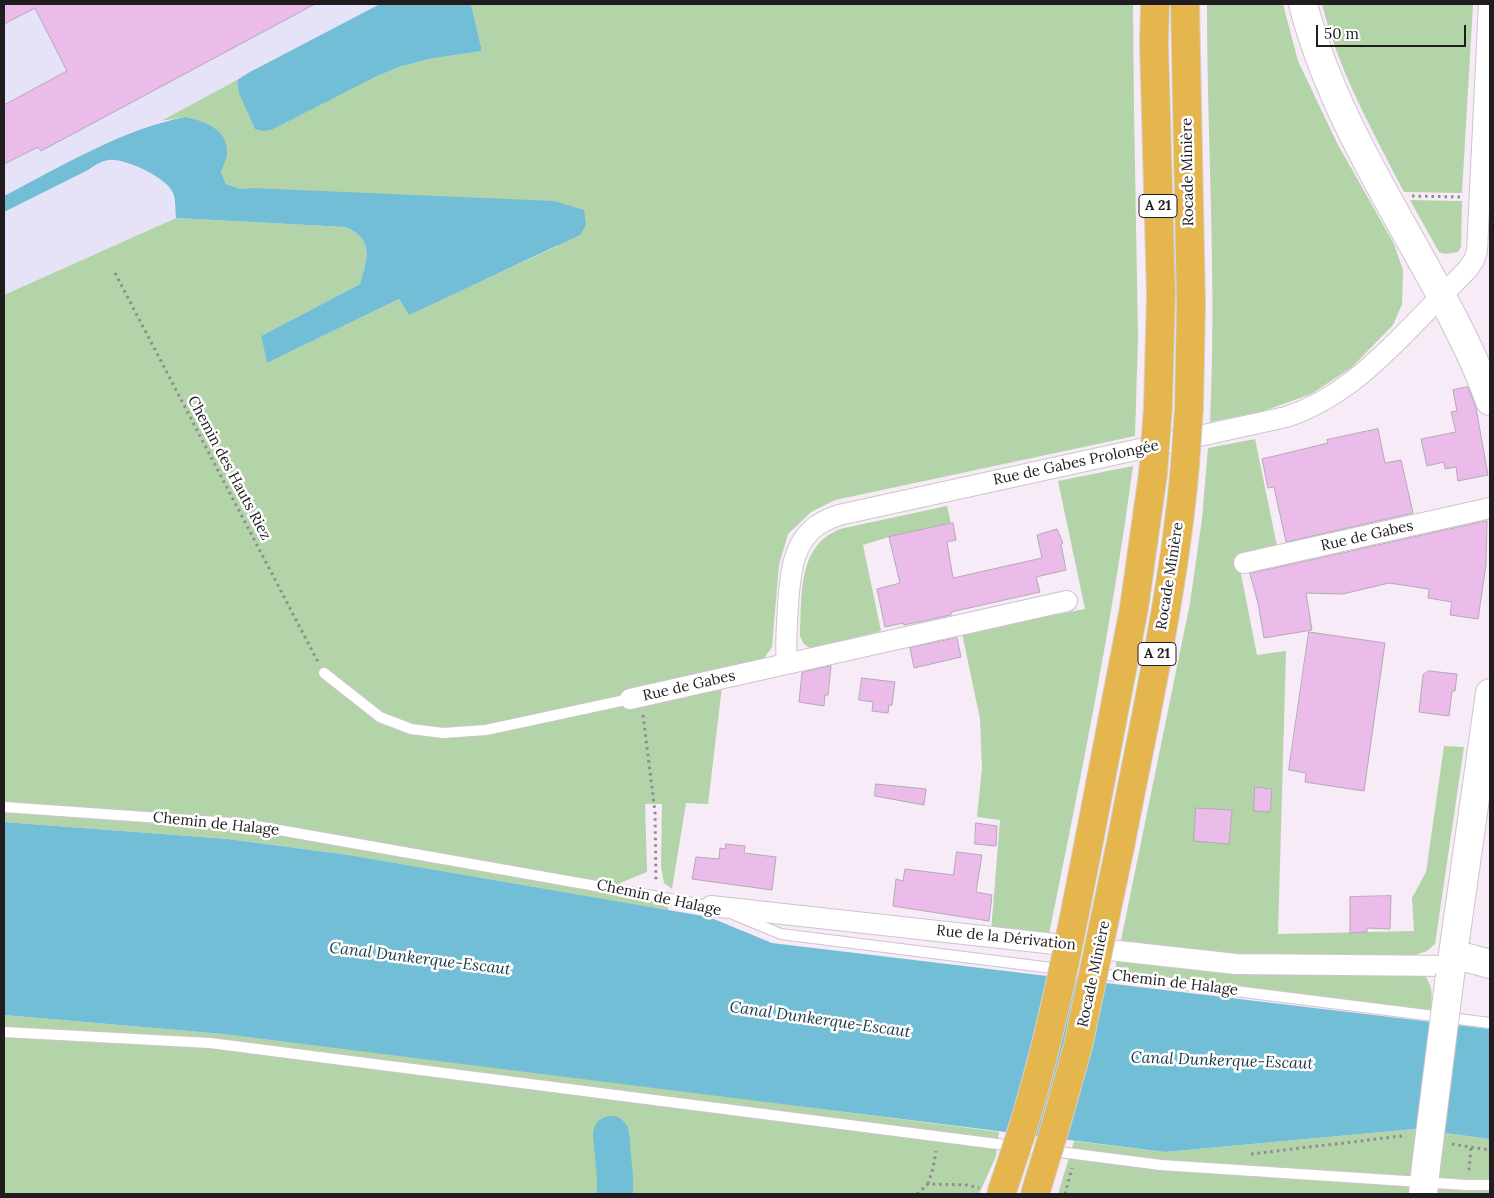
<!DOCTYPE html>
<html>
<head>
<meta charset="utf-8">
<style>
  body { margin:0 }
  #map { position:relative; width:1494px; height:1198px; overflow:hidden; background:#f6ebf6; font-family:Lora,serif }
  canvas { display:block }
  .frame { position:absolute; inset:0; border:5px solid #201c20; pointer-events:none }
  .scale { position:absolute; left:1316px; top:25px; width:150px; height:22px; box-sizing:border-box; border:2px solid #201c20; border-top:0; padding-left:6px; font-size:15px; line-height:18px; white-space:nowrap; color:#201c20; -webkit-text-stroke:4px #fff; paint-order:stroke }
</style>
</head>
<body>
<div id="map">
<canvas width="1494" height="1198"></canvas>
<div class="frame"></div>
<div class="scale">50 m</div>
</div>
<script>
const context = document.querySelector('canvas').getContext('2d');
context.lineJoin = 'round';
function paint(path, color) { context.fillStyle = color; context.fill(path, 'evenodd'); }
function trace(path, color, width, dash) { context.strokeStyle = color; context.lineWidth = width; context.lineCap = dash ? 'butt' : 'round'; context.setLineDash(dash || []); context.stroke(path); }
function write(font, color, halo, rows, align = 'center') {
  context.font = font + ' Lora,serif'; context.lineWidth = 5; context.setLineDash([]); context.textBaseline = 'middle'; context.strokeStyle = halo; context.fillStyle = color; for (const [text, x, y, turn = 0] of rows) {
    context.save(); context.translate(x, y); context.rotate((+turn || 0) * Math.PI / 180); context.textAlign = isNaN(turn) ? turn : align; if (halo) context.strokeText(text, 0, 0); context.fillText(text, 0, 0); context.restore();
  }
}
const industrial = new Path2D(`
  M 4,4 L 380,4 L 248,73 L 237,80 L 161,121 L 176,218 L 4,295 Z`);
const green = new Path2D(`
  M 471,4 L 1133,4 L 1134,110 L 1138,337 L 1135,436 L 835,500 L 811,512 L 788,534 L 779,565 L 772,647 L 762,661 L 722,687 L 708,804 L 686,803 L 672,889 L 664,883 L 661,866 L 662,804 L 645,804 L 647,872 L 620,883 L 619,895 L 669,903 L 668,910 L 349,855 L 228,839 L 4,822 L 4,295 L 176,218 L 345,227 C 375,239 367,259 360,284 L 261,336 L 267,363 L 399,299 L 409,314 L 558,246 L 252,188 L 241,189 L 226,184 L 221,172 L 227,153 L 185,117 L 161,121 L 237,80 L 239,93 L 373,78 L 399,67 L 429,59 L 482,51 Z
  M 1207,4 L 1283,4 L 1298,61 L 1337,143 L 1394,244 L 1403,270 L 1402,304 L 1393,325 L 1351,368 L 1311,394 L 1264,411 L 1210,422 C 1217,283 1207,143 1207,4 Z
  M 1322,4 L 1473,4 L 1462,193 L 1404,192 C 1373,132 1338,70 1322,4 Z
  M 1410,200 L 1462,201 L 1461,247 L 1458,252 L 1445,254 L 1439,252 Z
  M 1255,439 L 1277,546 L 1237,554 L 1257,655 L 1286,651 L 1278,934 L 1414,931 L 1412,898 L 1426,872 L 1444,746 L 1464,747 L 1435,944 L 1427,951 L 1406,958 L 1277,960 L 1120,945 L 1190,603 L 1202,519 L 1208,448 Z
  M 1133,466 C 1112,624 1080,782 1048,939 L 991,932 L 1000,820 L 977,817 L 982,768 L 980,719 L 962,633 L 1085,609 L 1058,481 Z
  M 947,506 L 951,523 L 889,537 L 863,545 L 881,631 L 811,649 L 804,644 L 800,636 C 802,601 797,550 834,532 C 839,529 844,528 849,527 Z
  M 1117,958 L 1423,973 C 1434,988 1432,994 1431,1012 L 1115,971 Z
  M 4,1015 L 223,1034 L 616,1082 L 999,1132 L 996,1156 L 979,1194 L 4,1194 Z
  M 1415,1129 L 1490,1139 L 1490,1194 L 1058,1194 L 1074,1141 L 1165,1152 Z`);
const water = new Path2D(`
  M 380,4 L 471,4 L 482,51 L 429,59 L 399,67 L 373,78 L 271,130 L 262,131 L 255,129 L 239,93 L 237,80 L 248,73 Z
  M 185,117 C 204,121 228,129 227,153 C 227,159 223,166 221,172 L 226,184 L 241,189 L 252,188 L 554,201 L 584,210 L 586,225 L 580,235 L 409,315 L 399,299 L 267,363 L 261,336 L 360,284 C 367,259 375,239 345,227 L 176,218 C 175,210 176,198 172,191 C 165,177 124,158 109,160 C 101,161 95,165 88,170 L 4,212 L 4,196 C 60,167 123,129 185,117 Z
  M 4,822 L 228,839 L 349,855 L 709,917 L 772,943 L 1490,1029 L 1490,1139 L 1415,1129 L 1165,1152 L 223,1034 L 4,1015 Z`);
const river = new Path2D(`
  M 611,1134 L 615,1178 L 615,1194`);
const building = new Path2D(`
  M 4,4 L 315,4 L 41,151 L 38,147 L 4,164 L 4,105 L 67,71 L 35,8 L 4,24 Z
  M 1468,387 L 1476,408 L 1488,475 L 1458,481 L 1456,467 L 1445,469 L 1444,462 L 1427,466 L 1421,439 L 1456,432 L 1451,412 L 1457,411 L 1453,390 Z
  M 1378,429 L 1385,463 L 1401,460 L 1413,513 L 1286,542 L 1274,487 L 1268,488 L 1262,459 L 1328,443 L 1327,440 Z
  M 1487,521 L 1486,565 L 1478,619 L 1450,615 L 1452,602 L 1428,598 L 1429,589 L 1389,583 L 1343,594 L 1306,593 L 1312,630 L 1264,638 L 1258,603 L 1250,574 Z
  M 953,523 L 956,540 L 947,542 L 953,578 L 1042,558 L 1037,535 L 1057,529 L 1063,543 L 1061,544 L 1066,570 L 1036,577 L 1040,592 L 951,612 L 951,615 L 904,625 L 903,623 L 885,627 L 877,589 L 900,583 L 889,537 Z
  M 1309,632 L 1385,643 L 1364,791 L 1305,782 L 1306,773 L 1289,770 Z
  M 957,638 L 961,657 L 914,668 L 910,648 Z
  M 831,666 L 828,695 L 825,695 L 824,706 L 799,702 L 802,673 Z
  M 1429,671 L 1457,674 L 1455,691 L 1452,691 L 1449,716 L 1419,712 L 1423,675 Z
  M 862,678 L 895,682 L 892,705 L 889,705 L 888,713 L 872,711 L 873,702 L 859,700 Z
  M 876,784 L 926,789 L 924,805 L 875,796 Z
  M 1255,787 L 1272,789 L 1270,812 L 1254,811 Z
  M 1196,808 L 1232,810 L 1229,844 L 1194,841 Z
  M 976,823 L 997,826 L 996,846 L 975,844 Z
  M 726,844 L 745,846 L 744,853 L 776,857 L 772,890 L 692,879 L 696,857 L 719,859 L 720,848 L 725,849 Z
  M 957,852 L 982,855 L 976,892 L 992,895 L 989,921 L 893,906 L 896,879 L 903,881 L 905,869 L 953,875 Z
  M 1391,896 L 1390,929 L 1367,928 L 1367,932 L 1350,933 L 1350,897 Z`);
const path = new Path2D(`
  M 1412,196 L 1461,197
  M 115,273 L 318,662
  M 643,715 L 655,812 L 656,883
  M 1452,1144 L 1490,1150
  M 1251,1154 L 1402,1136 L 1406,1137
  M 1469,1170 L 1471,1147
  M 928,1184 L 933,1168 L 936,1151
  M 917,1194 L 928,1184 L 967,1185 L 979,1188
  M 1065,1194 L 1072,1168`);
const lane = new Path2D(`
  M 324,673 L 380,717 L 411,729 L 443,733 L 486,730 L 630,699
  M 4,807 L 245,824 L 715,907
  M 735,915 L 781,934 L 1490,1023
  M 4,1032 L 210,1043 L 1161,1165 L 1467,1185 L 1490,1185`);
const street = new Path2D(`
  M 1244,563 L 1490,508
  M 787,664 C 785,644 787,625 788,606 C 790,576 792,540 821,523 C 826,520 833,517 839,515 L 1286,417 C 1338,400 1375,364 1412,326 C 1431,307 1449,288 1468,269 L 1474,260 L 1477,251 L 1489,4
  M 630,699 L 1067,601
  M 711,906 L 1236,964 L 1451,966`);
const secondary = new Path2D(`
  M 1303,4 C 1332,117 1400,216 1453,318 C 1467,345 1480,373 1490,401
  M 1453,954 L 1490,964
  M 1450,975 L 1490,693
  M 1423,1194 L 1426,1166`);
const highway = new Path2D(`
  M 1155,4 L 1154,43 L 1161,295 L 1158,407
  M 1185,4 L 1191,304 L 1189,407
  M 1090,836 L 1134,608 L 1153,474
  M 1121,842 C 1145,717 1174,592 1185,465`);
const secondaryBridge = new Path2D(`
  M 1426,1166 L 1450,975`);
const highwayBridge = new Path2D(`
  M 1185,465 L 1189,407
  M 1153,474 L 1158,407
  M 1001,1194 C 1010,1168 1019,1141 1027,1114 C 1054,1023 1072,929 1090,836
  M 1035,1194 L 1055,1128 L 1078,1046 L 1121,842`);
const shields = [
  [1158,206,38],
  [1157,654,38]
];
const shieldNames = [
  ["A 21",1158,206],
  ["A 21",1157,654]
];
const streetNames = [
  ["Rocade Minière",1188,172,-91],
  ["Rue de Gabes Prolongée",1076,463,-12],
  ["Chemin des Hauts Riez",229,468,62],
  ["Rue de Gabes",1367,536,-13],
  ["Rocade Minière",1170,576,-81],
  ["Rue de Gabes",689,686,-13],
  ["Chemin de Halage",216,824,6],
  ["Chemin de Halage",659,898,12],
  ["Rue de la Dérivation",1006,938,6],
  ["Rocade Minière",1094,974,-78],
  ["Chemin de Halage",1175,983,7]
];
const waterNames = [
  ["Canal Dunkerque-Escaut",420,959,7],
  ["Canal Dunkerque-Escaut",820,1020,8],
  ["Canal Dunkerque-Escaut",1222,1061,2]
];
paint(industrial, '#e6e2f8');
paint(green, '#b3d4a8');
paint(water, '#73bed7');
trace(river, '#73bed7', 36);
paint(building, '#ebbbea');
trace(building, '#b4a9b4', 1);
trace(lane, '#cfc3ce', 12);
trace(street, '#cfc3ce', 22);
trace(secondary, '#cfc3ce', 30);
trace(highway, '#d2d2d2', 30);
trace(path, '#918a91', 3, [2.5, 4]);
trace(lane, '#fff', 10);
trace(street, '#fff', 20);
trace(secondary, '#fff', 28);
trace(highway, '#e4b64d', 28);
trace(secondaryBridge, '#cfc3ce', 30, []);
trace(highwayBridge, '#d2d2d2', 30, []);
trace(secondaryBridge, '#fff', 28);
trace(highwayBridge, '#e4b64d', 28);
for (const [x, y, w] of shields) { const box = new Path2D(); box.roundRect(x - w / 2, y - 11.5, w, 23, 4); context.fillStyle = '#fff'; context.fill(box); trace(box, '#201c20', 1); }
write('bold 14px', '#201c20', null, shieldNames);
write('15px', '#201c20', '#fff', streetNames);
write('italic 16px', '#163944', '#fff', waterNames);
</script>
</body>
</html>
